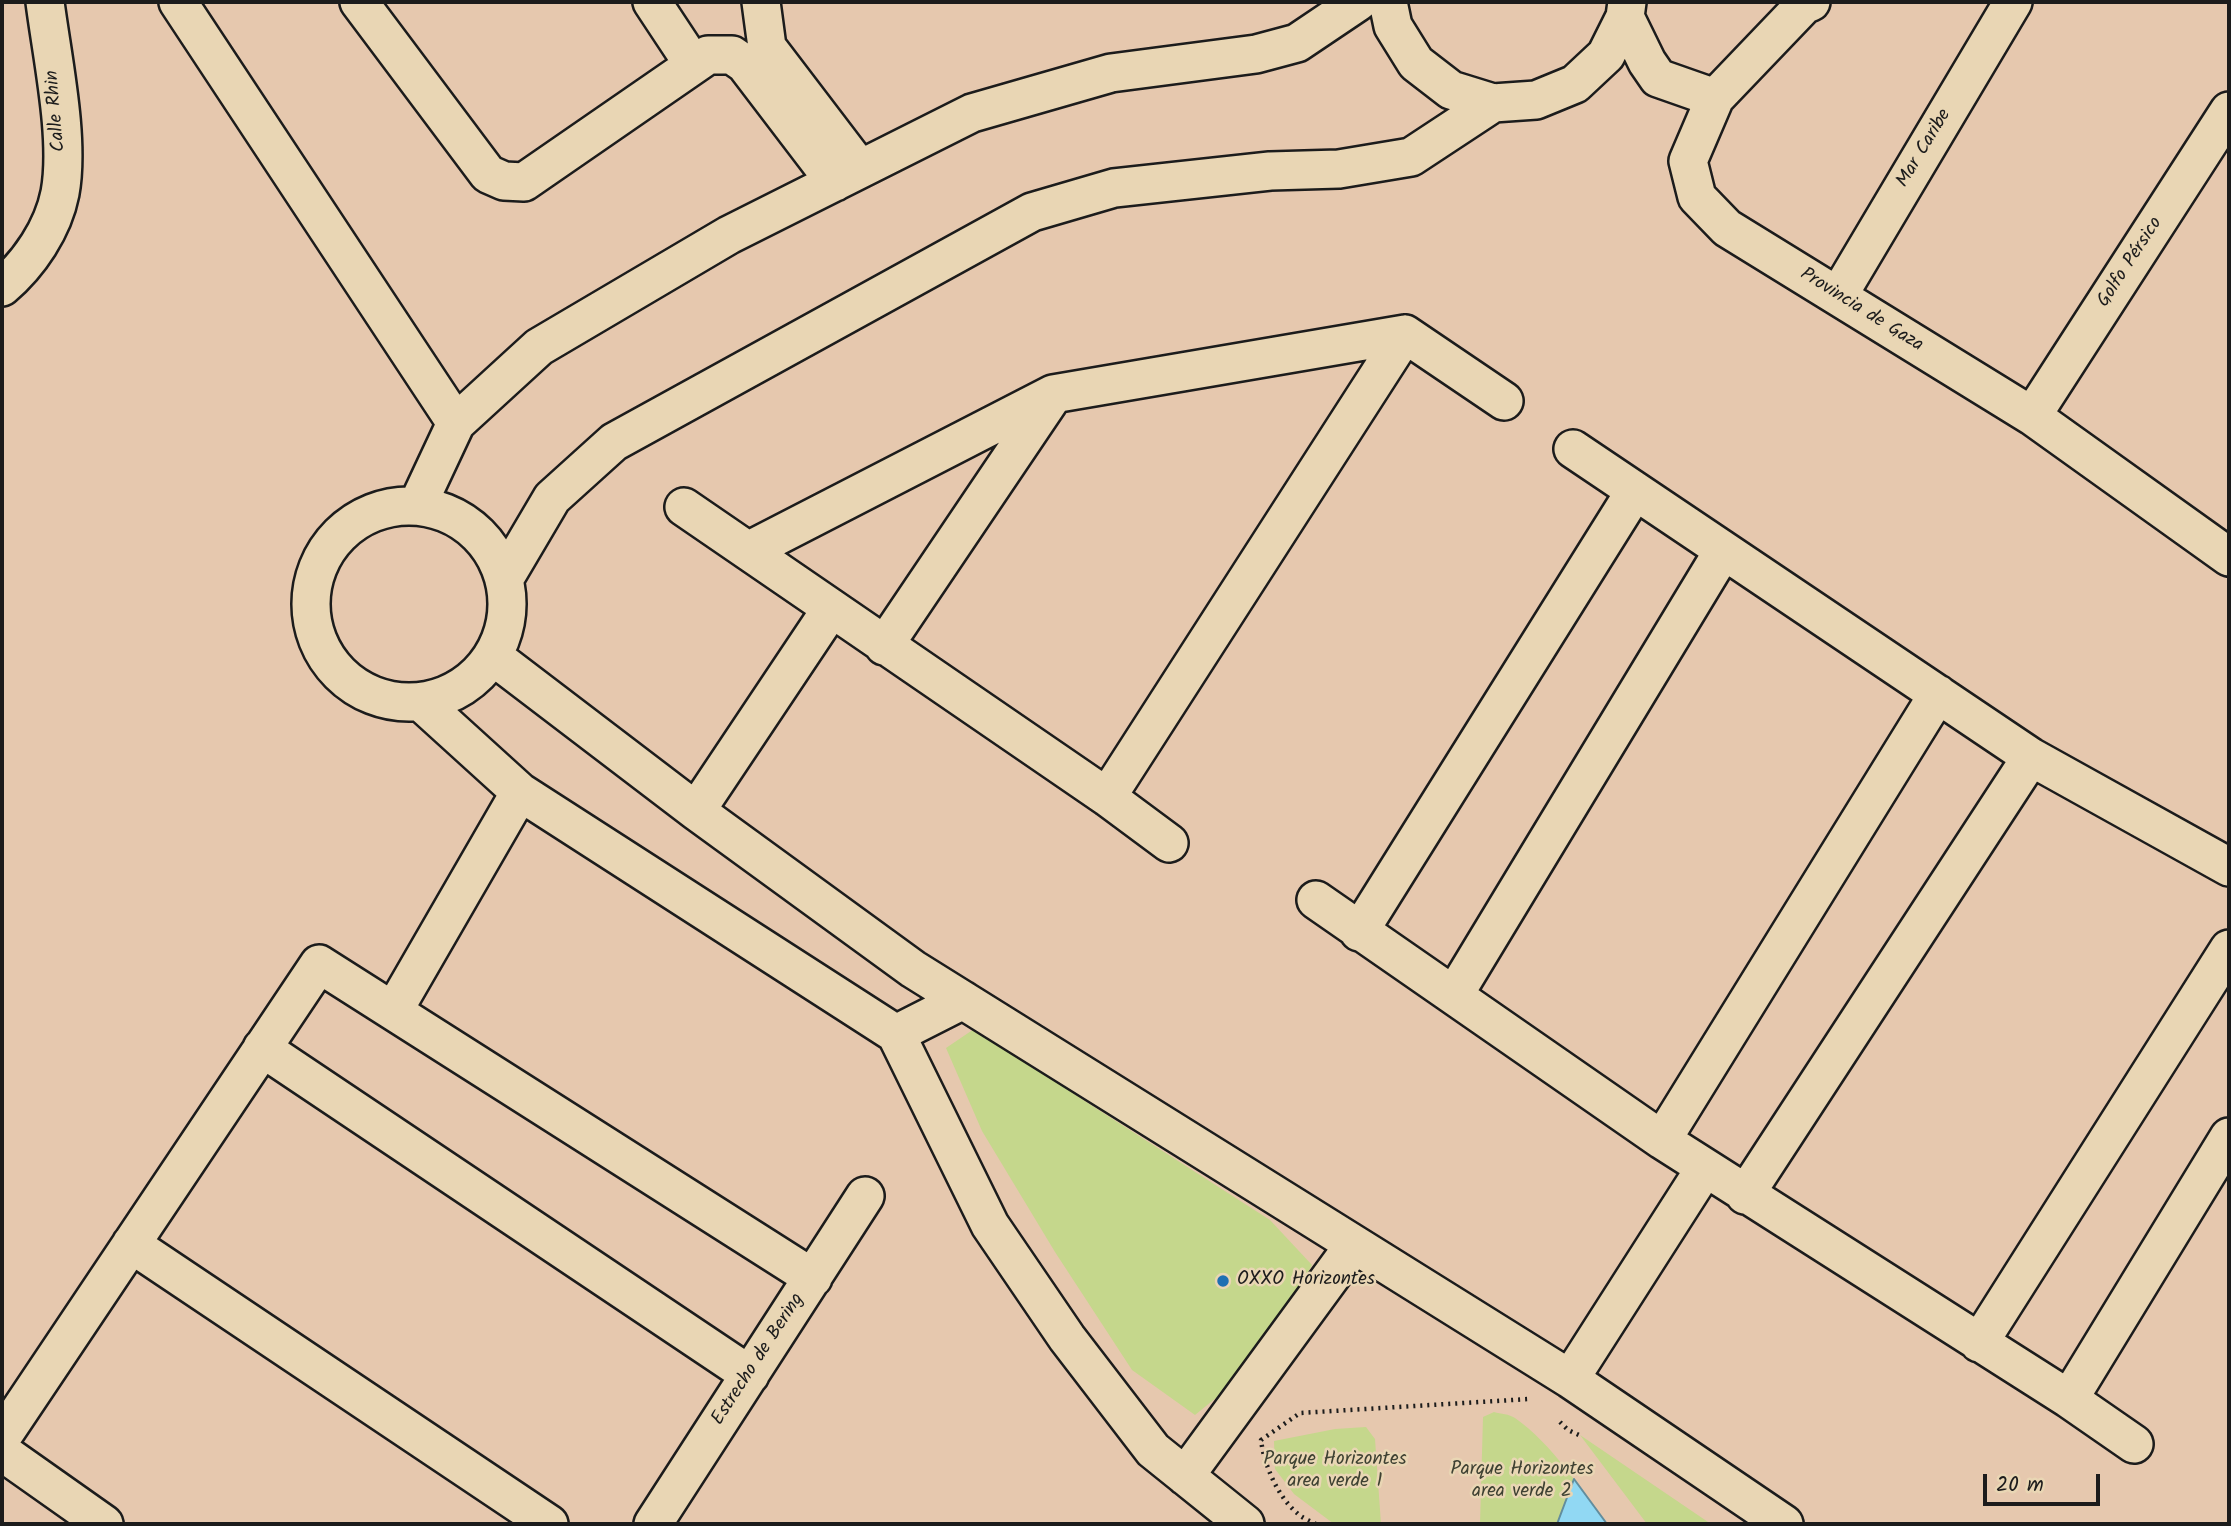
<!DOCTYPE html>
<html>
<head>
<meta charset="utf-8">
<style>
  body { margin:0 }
  #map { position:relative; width:2231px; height:1526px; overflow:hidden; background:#e6c8ae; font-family:Kalam,sans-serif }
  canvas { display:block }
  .frame { position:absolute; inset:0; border:4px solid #1c1c1c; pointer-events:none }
  .scale { position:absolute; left:1983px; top:1474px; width:117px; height:32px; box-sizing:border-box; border:4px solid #1c1c1c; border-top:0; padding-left:9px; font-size:21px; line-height:24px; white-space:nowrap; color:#1c1c1c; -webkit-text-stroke:5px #e9d6b4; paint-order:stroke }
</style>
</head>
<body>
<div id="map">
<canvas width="2231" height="1526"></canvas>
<div class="frame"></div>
<div class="scale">20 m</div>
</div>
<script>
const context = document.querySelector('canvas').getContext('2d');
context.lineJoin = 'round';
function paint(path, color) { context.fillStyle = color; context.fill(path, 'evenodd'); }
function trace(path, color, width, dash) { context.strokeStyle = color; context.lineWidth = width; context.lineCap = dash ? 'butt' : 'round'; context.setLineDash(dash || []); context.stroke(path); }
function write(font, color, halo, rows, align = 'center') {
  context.font = font + ' Kalam,sans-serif'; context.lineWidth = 5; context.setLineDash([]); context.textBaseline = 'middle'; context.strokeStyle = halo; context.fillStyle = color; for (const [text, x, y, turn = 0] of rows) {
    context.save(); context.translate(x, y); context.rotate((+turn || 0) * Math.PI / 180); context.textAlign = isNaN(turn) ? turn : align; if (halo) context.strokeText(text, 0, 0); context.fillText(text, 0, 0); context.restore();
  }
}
const green = new Path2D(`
  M 977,1027 L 1080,1098 L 1270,1220 L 1312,1265 L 1259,1363 L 1195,1415 L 1132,1370 L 1055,1252 L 982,1131 L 946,1048 Z
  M 1494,1412 C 1501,1414 1509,1414 1515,1418 C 1551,1443 1581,1489 1607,1524 L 1480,1524 L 1483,1417 Z
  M 1366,1427 L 1375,1439 L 1381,1524 L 1334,1524 L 1294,1494 L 1275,1469 L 1274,1441 L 1335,1429 Z
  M 1580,1435 L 1711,1524 L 1647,1524 Z`);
const water = new Path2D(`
  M 1574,1479 L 1607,1524 L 1557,1524 Z`);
const path = new Path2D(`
  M 1560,1422 L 1568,1430 L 1581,1436
  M 1316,1524 C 1310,1521 1302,1518 1297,1513 C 1278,1497 1264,1465 1261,1440 L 1300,1413 L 1529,1399`);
const minor = new Path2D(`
  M 178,2 L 456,423
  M 359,2 L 488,174 L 504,181 L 524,182 L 708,55 L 732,55 L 745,64 L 835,182
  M 652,2 L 693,64
  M 761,2 L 767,47 L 860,169
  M 1388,2 L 1393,26 L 1416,63 L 1451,90 L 1493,103 L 1536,100 L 1575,84 L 1606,55 L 1625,17 L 1627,2
  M 1811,2 L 1804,5 L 1715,98 L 1688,161 L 1697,197 L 1727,228 L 2032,416 L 2229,557
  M 1625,17 L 1647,62 L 1658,78 L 1715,98
  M 2,287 C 29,264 53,229 60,193 C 70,139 52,57 45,2
  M 1838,296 L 2013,2
  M 2032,416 L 2229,111
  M 1573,449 L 2031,757 L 2229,867
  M 418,504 L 456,423 L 539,347 L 729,235 L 972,113 L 1111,73 L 1256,54 L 1297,43 L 1358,2
  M311 604a98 98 0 1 1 196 0a98 98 0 1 1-196 0Z
  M 684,507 L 1107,797 L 1169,843
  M 748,551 L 1053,394 L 1405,334 L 1504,401
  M 506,576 L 552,498 L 614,442 L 1032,212 L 1114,188 L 1270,171 L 1339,169 L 1411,157 L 1493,103
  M 884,646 L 1052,397
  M 494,657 L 696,811 L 913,969 L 1570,1379 L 1784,1524
  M 422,703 L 520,792 L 896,1034 L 990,1225 L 1067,1338 L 1153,1450 L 1245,1524
  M 1107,797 L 1405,334
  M 696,811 L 831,609
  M 1316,900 L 1662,1140 L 2069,1399 L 2134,1444
  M 1359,932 L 1635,491
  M 1454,995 L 1723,551
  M 394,1010 L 520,792
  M 896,1034 L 963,1000
  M 262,1048 L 750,1375
  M 1662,1140 L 1938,694
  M 1745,1195 L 2031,757
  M 131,1244 L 549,1524
  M 1979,1343 L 2229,949
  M 1570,1379 L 1705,1168
  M 2069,1399 L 2229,1137
  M 2,1437 L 319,964 L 813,1278
  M 2,1452 L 104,1524
  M 1185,1476 L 1354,1245
  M 653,1524 L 865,1196`);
const markers = [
  [1223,1281,7,"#1f6fb2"]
];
const streetNames = [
  ["Calle Rhin",57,111,-95],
  ["Mar Caribe",1925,149,-59],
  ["Golfo Pérsico",2131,263,-57],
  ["Provincia de Gaza",1861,311,32],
  ["Estrecho de Bering",759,1360,-57]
];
const poiNames = [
  ["OXXO Horizontes",1237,1281]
];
const parkNames = [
  ["Parque Horizontes",1335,1461],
  ["area verde 1",1335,1483],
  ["Parque Horizontes",1522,1471],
  ["area verde 2",1522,1493]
];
paint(green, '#c5d78c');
paint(water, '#91d8f3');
trace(water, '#628d9d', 2);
trace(minor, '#1c1c1c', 42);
trace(path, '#1c1c1c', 4.5, [2, 5]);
trace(minor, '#e9d6b4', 37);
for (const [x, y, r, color] of markers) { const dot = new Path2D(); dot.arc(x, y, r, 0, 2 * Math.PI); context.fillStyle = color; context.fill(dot); trace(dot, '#e9d6b4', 2.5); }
write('19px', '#1c1c1c', '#e9d6b4', streetNames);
write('19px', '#1c1c1c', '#e9d6b4', poiNames, 'left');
write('19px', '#3e4132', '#e9d6b4', parkNames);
</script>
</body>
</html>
